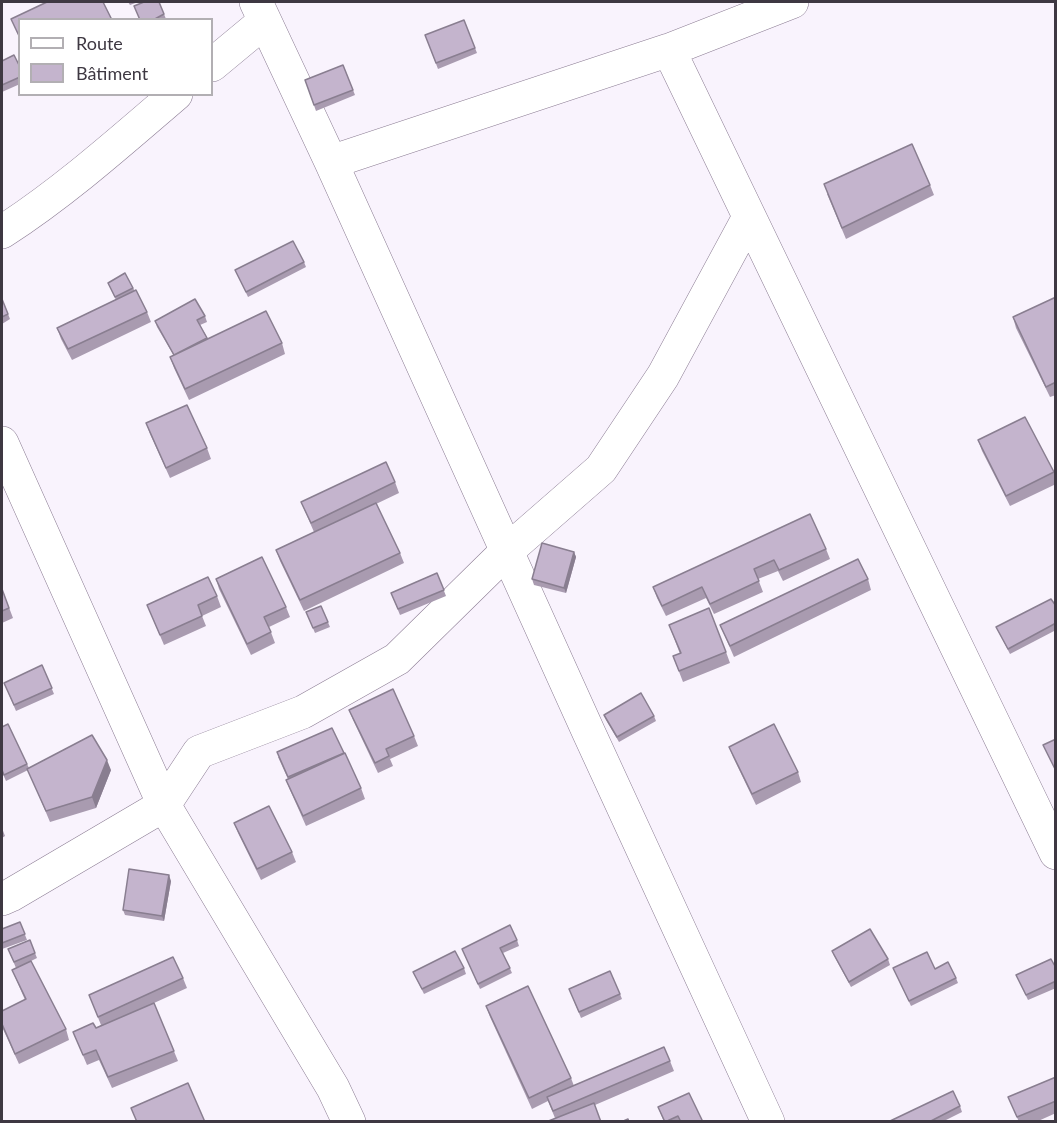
<!DOCTYPE html>
<html>
<head>
<meta charset="utf-8">
<style>
  body { margin:0 }
  #map { position:relative; width:1057px; height:1123px; overflow:hidden; background:#f9f3fd; font-family:Lato,sans-serif }
  canvas { display:block }
  .frame { position:absolute; inset:0; border:3px solid #3e3842; pointer-events:none }
  .legend { position:absolute; left:18px; top:18px; width:195px; height:78px; box-sizing:border-box; background:#fff; border:2px solid #b2afb3; margin:0; padding:8px 10px; list-style:none; font-size:18px; color:#3e3842 }
  .legend li { display:flex; align-items:center; gap:12px; height:30px }
  .legend b { width:30px; border:2px solid #b2afb3 }
</style>
</head>
<body>
<div id="map">
<canvas width="1057" height="1123"></canvas>
<div class="frame"></div>
<ul class="legend">
<li><b style="height:8px;background:#fff"></b>Route</li>
<li><b style="height:16px;background:#c4b4cd"></b>Bâtiment</li>
</ul>
</div>
<script>
const context = document.querySelector('canvas').getContext('2d');
context.lineJoin = 'round';
function trace(path, color, width, dash) { context.strokeStyle = color; context.lineWidth = width; context.lineCap = dash ? 'butt' : 'round'; context.setLineDash(dash || []); context.stroke(path); }
function paint(path, color) { context.fillStyle = color; context.fill(path, 'evenodd'); }
const minor = new Path2D(`
  M 256,2 L 331,162 L 589,733 L 768,1122
  M 669,50 L 1056,853
  M 212,65 L 265,21
  M 331,162 L 669,50 L 792,2
  M 2,232 C 64,192 120,142 176,94
  M 2,443 L 164,805 L 333,1088 L 349,1122
  M 2,899 L 11,895 L 164,805 L 199,752 L 303,712 L 397,659 L 507,551 L 601,469 L 663,376 L 749,217`);
const wall = new Path2D(`
  M 128,2 L 138,2 L 130,5 Z
  M 164,14 L 166,19 L 139,20 Z
  M 464,20 L 477,53 L 438,69 L 425,35 Z
  M 2,61 L 20,67 L 20,84 L 2,92 Z
  M 343,65 L 355,95 L 316,111 L 305,80 Z
  M 930,185 L 934,195 L 846,239 L 827,194 Z
  M 304,262 L 306,267 L 248,297 L 235,270 Z
  M 108,283 L 133,288 L 147,312 L 151,322 L 72,360 L 61,339 L 57,328 L 116,300 Z
  M 1056,297 L 1056,395 L 1050,397 L 1016,328 L 1013,317 Z
  M 2,299 L 10,319 L 2,324 Z
  M 205,316 L 207,322 L 200,325 L 208,339 L 282,343 L 285,354 L 189,400 L 174,368 L 170,357 L 174,356 L 157,327 L 155,321 Z
  M 146,423 L 207,448 L 211,459 L 170,478 L 150,434 Z
  M 978,440 L 1054,472 L 1056,477 L 1056,484 L 1010,506 L 982,451 Z
  M 395,482 L 399,493 L 376,504 L 400,553 L 404,563 L 304,611 L 280,561 L 276,550 L 314,532 L 301,502 Z
  M 826,549 L 830,559 L 783,581 L 778,571 L 758,579 L 763,592 L 714,614 L 706,598 L 666,616 L 657,598 L 653,587 Z
  M 574,552 L 576,557 L 566,593 L 534,585 L 532,579 Z
  M 437,573 L 446,596 L 400,615 L 391,593 Z
  M 216,579 L 286,607 L 290,617 L 269,627 L 275,643 L 251,655 L 219,589 Z
  M 868,579 L 871,590 L 734,657 L 720,625 Z
  M 2,589 L 13,618 L 2,623 Z
  M 217,596 L 221,607 L 202,616 L 206,626 L 164,645 L 147,605 Z
  M 321,606 L 330,627 L 315,633 L 306,612 Z
  M 1056,606 L 1056,630 L 1010,654 L 996,627 Z
  M 669,625 L 726,652 L 730,663 L 683,682 L 673,656 L 680,654 Z
  M 42,665 L 54,694 L 16,711 L 4,683 Z
  M 349,710 L 414,736 L 418,746 L 390,759 L 393,766 L 378,773 L 353,720 Z
  M 604,715 L 654,716 L 656,721 L 619,742 L 606,720 Z
  M 2,727 L 27,764 L 29,768 L 111,770 L 96,808 L 50,822 L 28,770 L 6,781 L 2,772 Z
  M 729,747 L 798,772 L 801,782 L 756,805 L 733,757 Z
  M 344,753 L 361,788 L 365,799 L 306,826 L 290,790 L 286,780 L 288,779 L 278,757 Z
  M 234,823 L 292,852 L 296,862 L 261,880 L 238,833 Z
  M 2,828 L 5,836 L 2,838 Z
  M 171,881 L 164,921 L 125,915 L 123,910 Z
  M 20,922 L 27,940 L 2,949 L 2,929 Z
  M 517,940 L 519,946 L 503,953 L 512,973 L 480,989 L 462,949 Z
  M 8,949 L 35,953 L 37,958 L 31,961 L 66,1029 L 69,1040 L 19,1064 L 2,1027 L 2,1011 L 25,1000 L 12,970 L 30,962 L 16,968 Z
  M 832,951 L 888,959 L 890,965 L 851,987 L 834,956 Z
  M 464,968 L 466,974 L 424,994 L 413,972 Z
  M 893,968 L 935,969 L 956,978 L 958,983 L 911,1006 Z
  M 1056,968 L 1056,988 L 1028,1000 L 1016,975 Z
  M 183,978 L 187,988 L 154,1003 L 178,1061 L 112,1088 L 99,1060 L 87,1065 L 73,1032 L 96,1028 L 101,1025 L 89,995 Z
  M 569,989 L 620,994 L 622,999 L 581,1018 Z
  M 486,1006 L 571,1078 L 574,1086 L 670,1061 L 674,1071 L 595,1105 L 555,1118 L 548,1101 L 532,1109 L 490,1017 Z
  M 1056,1077 L 1056,1113 L 1036,1122 L 1019,1122 L 1008,1097 Z
  M 960,1106 L 962,1112 L 942,1122 L 888,1122 Z
  M 658,1107 L 703,1122 L 664,1122 Z`);
const shadedWall = new Path2D(`
  M 574,552 L 576,557 L 566,593 L 564,588 Z
  M 107,760 L 111,770 L 96,808 L 92,797 Z
  M 169,875 L 171,881 L 164,921 L 162,916 Z`);
const building = new Path2D(`
  M 47,2 L 103,2 L 112,20 L 20,20 L 20,38 L 11,19 Z
  M 144,2 L 159,2 L 164,14 L 153,20 L 140,20 L 134,6 Z
  M 464,20 L 475,48 L 436,63 L 425,35 Z
  M 14,55 L 20,67 L 20,77 L 2,85 L 2,61 Z
  M 343,65 L 353,90 L 314,105 L 305,80 Z
  M 912,144 L 930,185 L 842,228 L 824,184 Z
  M 293,241 L 304,262 L 246,292 L 235,270 Z
  M 125,273 L 133,288 L 115,297 L 108,283 Z
  M 136,290 L 147,312 L 68,349 L 57,328 Z
  M 1056,297 L 1056,382 L 1046,387 L 1013,317 Z
  M 2,299 L 8,314 L 2,317 Z
  M 195,299 L 205,316 L 197,320 L 207,338 L 174,355 L 155,321 Z
  M 266,311 L 282,343 L 185,389 L 170,357 Z
  M 187,405 L 207,448 L 166,468 L 146,423 Z
  M 1025,417 L 1054,472 L 1006,496 L 978,440 Z
  M 386,462 L 395,482 L 311,523 L 301,502 Z
  M 376,503 L 400,553 L 300,600 L 276,550 Z
  M 810,514 L 826,549 L 779,570 L 774,560 L 754,569 L 759,581 L 710,604 L 702,587 L 662,606 L 653,587 Z
  M 542,543 L 574,552 L 564,588 L 532,579 Z
  M 262,557 L 286,607 L 264,617 L 271,632 L 247,644 L 216,579 Z
  M 858,559 L 868,579 L 730,646 L 720,625 Z
  M 437,573 L 444,590 L 398,609 L 391,593 Z
  M 208,577 L 217,596 L 198,605 L 202,616 L 160,635 L 147,605 Z
  M 2,589 L 9,608 L 2,611 Z
  M 1051,599 L 1056,606 L 1056,623 L 1008,649 L 996,627 Z
  M 321,606 L 328,622 L 313,628 L 306,612 Z
  M 709,608 L 726,652 L 679,671 L 673,656 L 681,653 L 669,625 Z
  M 42,665 L 52,688 L 14,705 L 4,683 Z
  M 393,689 L 414,736 L 386,749 L 389,756 L 375,763 L 349,710 Z
  M 641,693 L 654,716 L 617,737 L 604,715 Z
  M 8,724 L 27,764 L 4,775 L 2,770 L 2,727 Z
  M 774,724 L 798,772 L 752,794 L 729,747 Z
  M 332,728 L 344,753 L 288,777 L 277,752 Z
  M 92,735 L 107,760 L 92,797 L 46,811 L 27,769 Z
  M 1056,739 L 1056,771 L 1043,745 Z
  M 345,753 L 361,788 L 303,816 L 286,780 Z
  M 269,806 L 292,852 L 257,869 L 234,823 Z
  M 129,869 L 169,875 L 162,916 L 123,910 Z
  M 20,922 L 25,934 L 2,943 L 2,929 Z
  M 510,925 L 517,940 L 500,948 L 510,968 L 478,984 L 462,949 Z
  M 870,929 L 888,959 L 849,982 L 832,951 Z
  M 30,940 L 35,953 L 14,962 L 8,949 Z
  M 455,951 L 464,968 L 422,989 L 413,972 Z
  M 927,952 L 935,969 L 948,962 L 956,978 L 909,1001 L 893,968 Z
  M 173,957 L 183,978 L 98,1017 L 89,995 Z
  M 1051,959 L 1056,968 L 1056,981 L 1026,995 L 1016,975 Z
  M 31,961 L 66,1029 L 15,1054 L 2,1024 L 2,1011 L 26,999 L 12,970 Z
  M 610,971 L 620,994 L 579,1012 L 569,989 Z
  M 528,986 L 571,1078 L 529,1098 L 486,1006 Z
  M 154,1003 L 174,1051 L 108,1077 L 96,1050 L 83,1055 L 73,1032 L 93,1023 L 96,1028 Z
  M 664,1047 L 670,1061 L 553,1111 L 547,1097 Z
  M 1056,1077 L 1056,1101 L 1017,1117 L 1008,1097 Z
  M 188,1083 L 205,1122 L 137,1122 L 131,1108 Z
  M 953,1091 L 960,1106 L 929,1122 L 888,1122 Z
  M 689,1093 L 703,1122 L 681,1122 L 678,1116 L 665,1122 L 658,1107 Z
  M 594,1103 L 601,1122 L 546,1122 Z
  M 628,1119 L 629,1122 L 621,1122 Z`);
trace(minor, '#8b7c93', 34);
trace(minor, '#fff', 33);
paint(wall, '#a99bb0');
paint(shadedWall, '#897e90');
paint(building, '#c4b4cd');
trace(building, '#897e90', 1.5);
</script>
</body>
</html>
